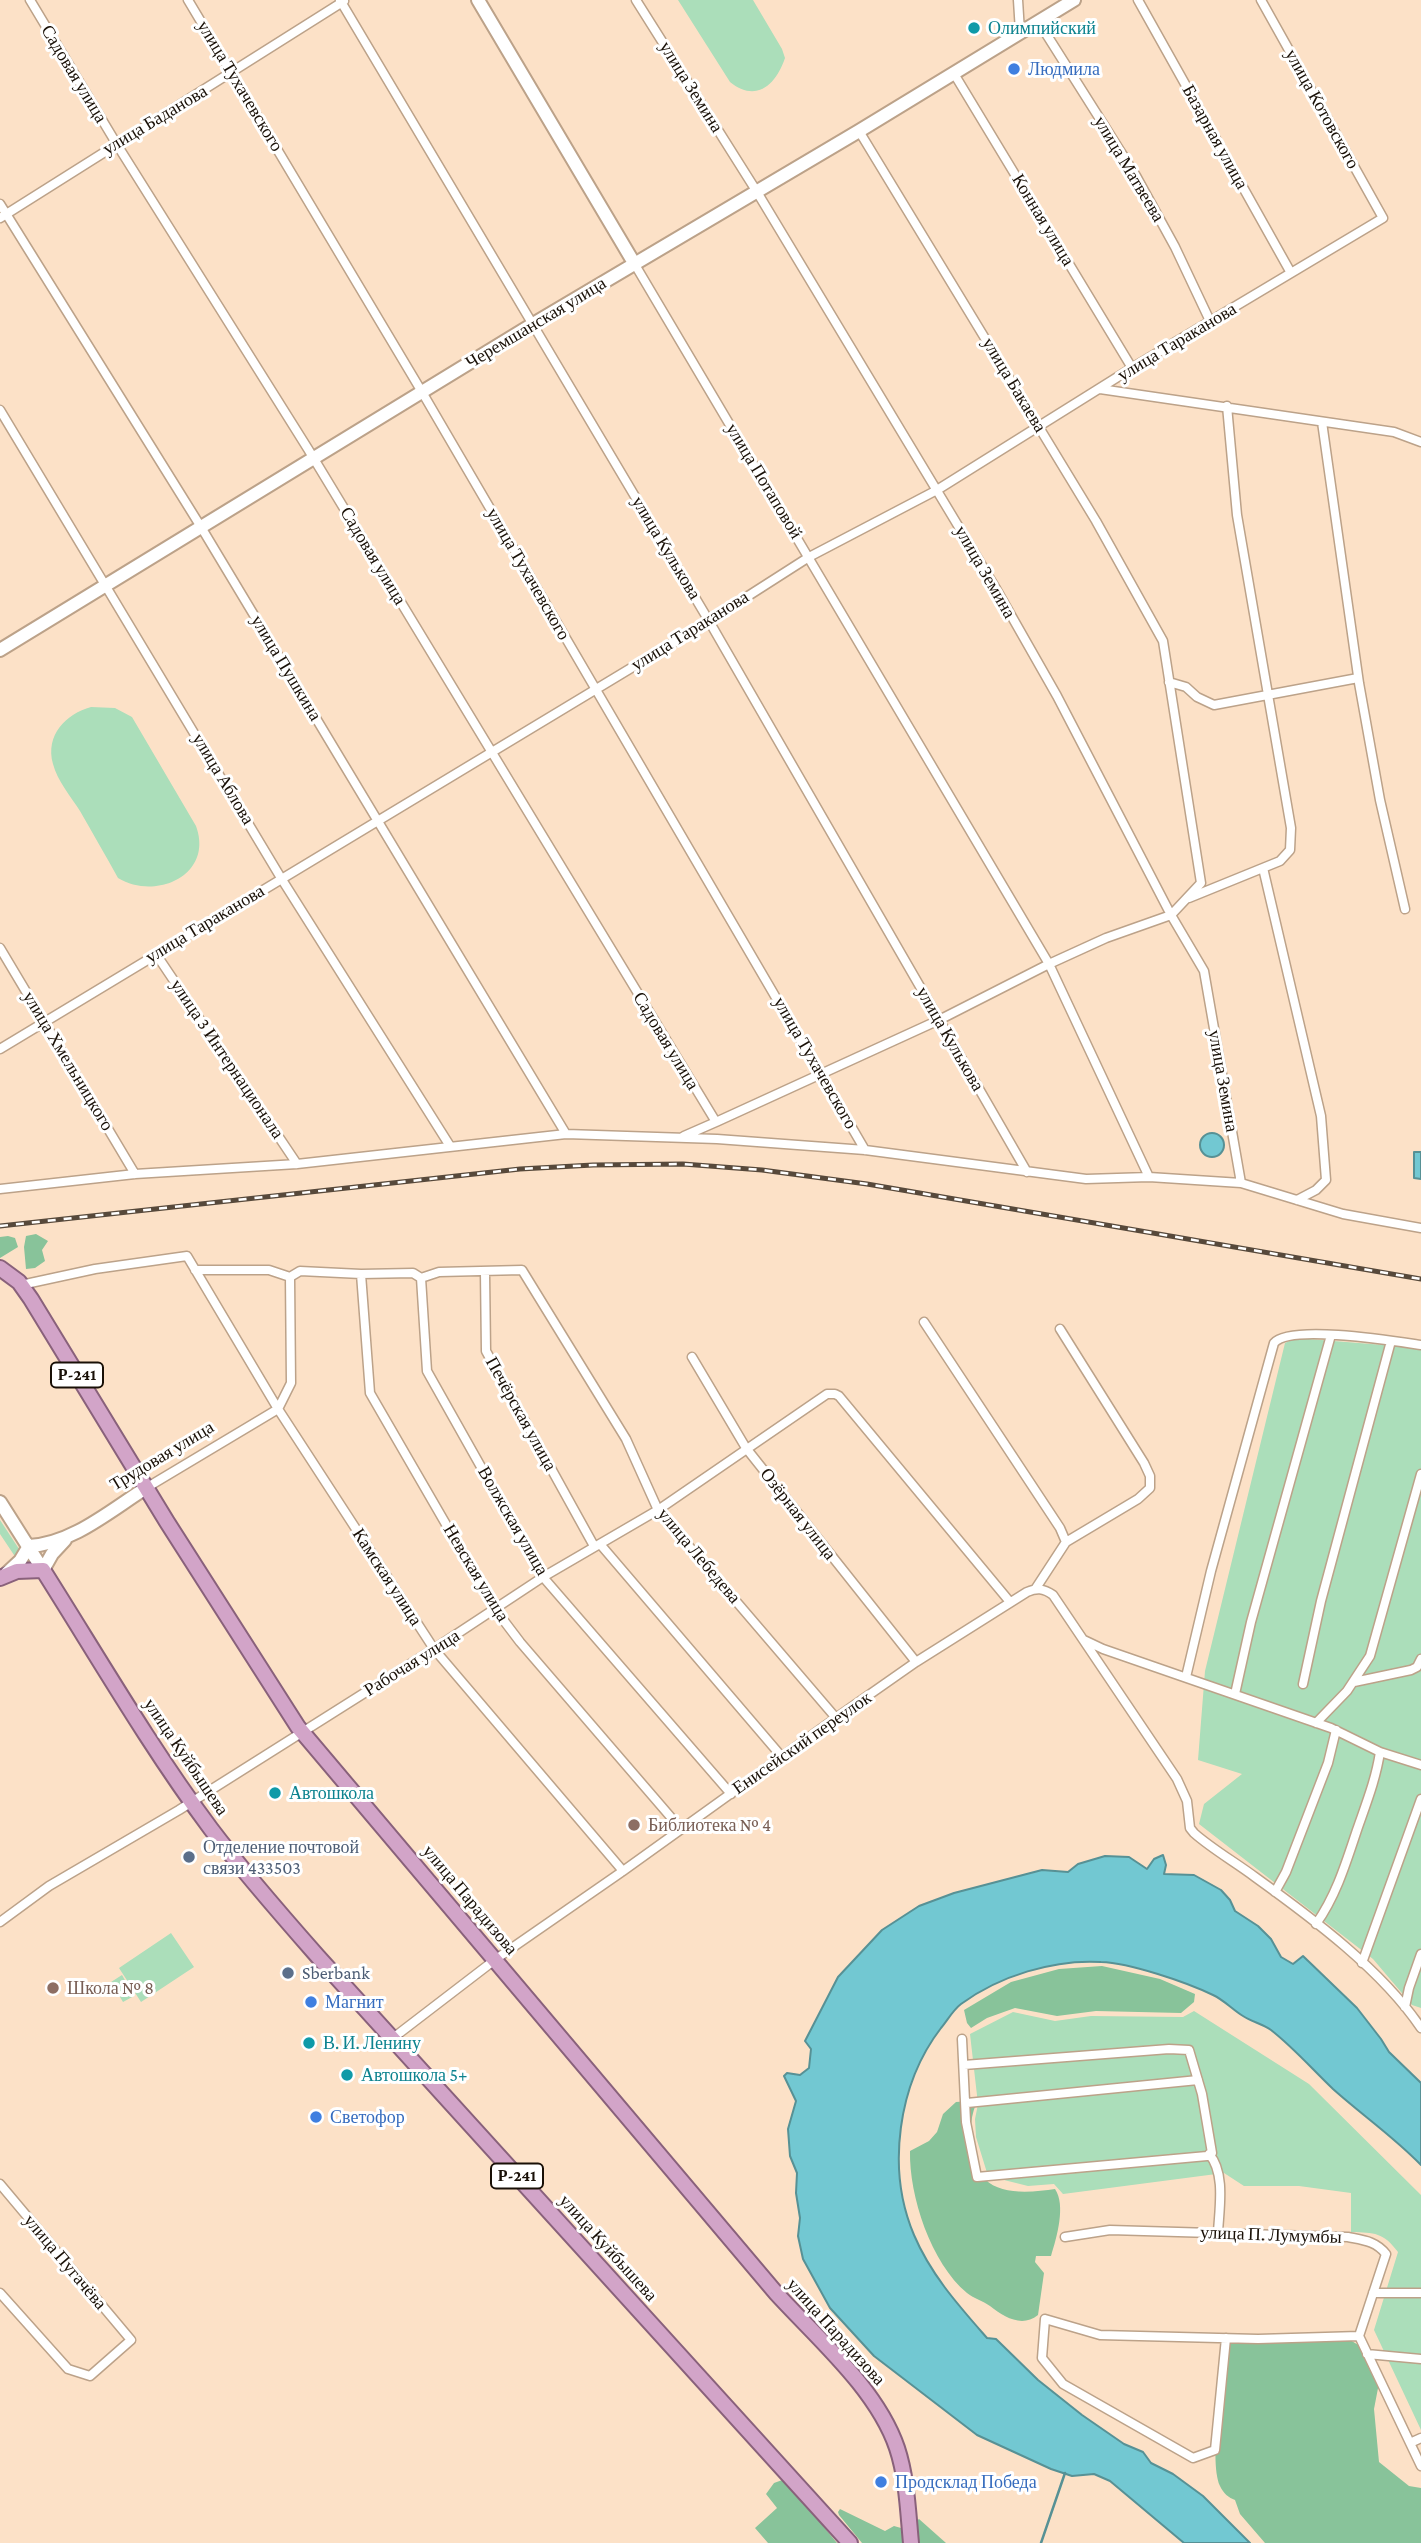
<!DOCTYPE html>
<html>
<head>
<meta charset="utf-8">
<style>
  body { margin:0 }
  canvas { display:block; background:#fce1c7 }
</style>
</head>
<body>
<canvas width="1421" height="2543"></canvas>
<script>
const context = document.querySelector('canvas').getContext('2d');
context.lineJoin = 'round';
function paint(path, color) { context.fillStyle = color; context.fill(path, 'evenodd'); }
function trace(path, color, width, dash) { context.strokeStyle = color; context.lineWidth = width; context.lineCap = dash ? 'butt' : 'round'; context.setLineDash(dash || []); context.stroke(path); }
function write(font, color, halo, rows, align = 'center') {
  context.font = font + ' "Crimson Pro",serif'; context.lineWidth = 6; context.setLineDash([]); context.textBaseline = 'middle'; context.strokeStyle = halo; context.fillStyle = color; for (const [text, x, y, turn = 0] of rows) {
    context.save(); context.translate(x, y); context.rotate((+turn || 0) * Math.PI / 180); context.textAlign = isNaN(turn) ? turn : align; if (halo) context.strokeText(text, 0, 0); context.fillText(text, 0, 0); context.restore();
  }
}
const green = new Path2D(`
  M 678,0 L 753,0 L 782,49 L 785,58 C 776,85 756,103 730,82 Z
  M 91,707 L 115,708 L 132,717 L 196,826 C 214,875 156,901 118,878 C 106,856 93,834 80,811 C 71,797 57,780 53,764 C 45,735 66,714 91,707 Z
  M 1296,1338 L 1421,1348 L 1421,2008 L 1412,2005 L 1373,1959 L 1199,1824 L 1204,1804 L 1242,1774 L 1198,1760 L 1205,1671 L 1285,1343 Z
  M 0,1520 L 21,1552 L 16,1558 L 0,1534 Z
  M 171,1933 L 194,1967 L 141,2002 L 119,1968 Z
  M 122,1975 L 134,1996 L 123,2002 L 111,1982 Z
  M 1194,2011 L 1309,2084 L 1421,2195 L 1421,2430 L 1374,2330 L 1398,2252 C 1383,2232 1375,2233 1351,2232 L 1351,2193 L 1299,2186 L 1244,2186 L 1224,2173 L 1063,2194 L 1054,2184 L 1028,2186 L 988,2176 L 976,2137 L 975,2119 L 978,2104 L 970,2034 L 1013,2012 L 1055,2021 L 1091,2016 L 1183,2017 Z`);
const forest = new Path2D(`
  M 36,1234 L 48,1241 L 42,1250 L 45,1261 L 35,1268 L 26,1269 L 24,1247 L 26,1236 Z
  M 8,1236 L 15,1238 L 18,1247 L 0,1258 L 0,1237 Z
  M 1102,1966 L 1160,1979 L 1195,1994 L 1194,2002 L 1181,2013 L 1096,2011 L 1057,2016 L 1015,2008 L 987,2018 L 971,2028 L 967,2023 L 964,2010 L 1011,1982 L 1059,1969 Z
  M 971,2101 L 976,2104 C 969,2121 970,2136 976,2153 C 978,2160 980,2173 985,2179 C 1001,2196 1034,2192 1055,2189 C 1066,2205 1057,2237 1051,2256 L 1036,2256 L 1035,2262 L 1044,2273 L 1038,2315 C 1022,2328 1004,2317 990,2306 C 983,2301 973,2298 967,2293 C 931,2263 909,2196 910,2151 L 929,2141 L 937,2132 L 943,2114 L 956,2102 Z
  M 1350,2340 L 1360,2346 L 1379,2383 L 1374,2409 L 1379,2462 L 1409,2486 L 1421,2488 L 1421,2543 L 1265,2543 L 1240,2514 L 1235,2500 C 1229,2498 1223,2493 1220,2486 C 1208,2457 1224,2376 1228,2343 Z
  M 785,2479 L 837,2543 L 768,2543 L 755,2528 L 777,2508 L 766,2494 L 774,2483 Z
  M 840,2509 L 885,2531 L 894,2526 L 901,2528 L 903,2543 L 862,2543 L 839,2515 L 838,2512 Z
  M 919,2519 L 946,2543 L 920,2543 L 917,2537 L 915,2522 Z`);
const water = new Path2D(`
  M1200 1145a12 12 0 1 1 24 0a12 12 0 1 1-24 0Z
  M 1414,1152 L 1421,1152 L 1421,1179 L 1414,1178 Z
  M 1163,1855 L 1166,1865 L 1164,1874 L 1194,1875 L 1221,1890 L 1230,1900 L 1235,1911 L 1258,1926 L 1271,1939 L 1281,1957 L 1293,1964 L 1303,1956 L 1357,2008 L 1381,2039 L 1389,2052 L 1421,2083 L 1421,2165 C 1394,2137 1362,2115 1333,2089 C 1312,2069 1294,2048 1271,2030 C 1263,2024 1252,2022 1243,2016 C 1233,2010 1224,2000 1213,1995 C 1186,1982 1130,1963 1101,1962 C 1054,1959 999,1976 961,2004 C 953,2010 947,2021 941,2028 C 898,2084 886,2169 914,2235 C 931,2275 959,2306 987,2338 L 996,2339 L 1038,2380 L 1082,2415 L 1124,2444 L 1143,2452 L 1151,2463 L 1173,2474 L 1203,2496 L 1250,2543 L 1184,2543 L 1110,2481 L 1094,2474 L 1072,2476 L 1051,2469 L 977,2435 L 874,2356 L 830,2308 L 803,2259 L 798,2236 L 800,2218 L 796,2193 L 797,2173 L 790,2156 L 788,2129 L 796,2101 L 784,2076 L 787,2073 L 800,2075 L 809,2068 L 811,2049 L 805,2041 L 838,1977 L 882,1930 L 919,1906 L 954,1893 L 1042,1870 L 1068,1872 L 1078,1864 L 1105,1856 L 1129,1857 L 1147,1869 L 1154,1859 Z`);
const stream = new Path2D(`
  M 1041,2543 L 1065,2473`);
const minor = new Path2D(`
  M 30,0 L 116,143 L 308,449 L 716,1122 L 939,1020 L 1049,964 L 1106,938 L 1171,915 L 1201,883 L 1163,641 L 1096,521 L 859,131
  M 188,0 L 422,392 L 865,1150
  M 340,0 L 709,621 L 1027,1172
  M 636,0 L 757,192 L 995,587 L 1057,696 L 1171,915 L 1204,971 L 1241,1183
  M 1018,0 L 1020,32
  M 1138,0 L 1291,273
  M 1038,21 L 1136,176 L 1175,247 L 1210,321
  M 953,72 L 1132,368
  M 0,204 L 201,527 L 566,1134
  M 0,218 L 344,1
  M 634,263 L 1049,964 L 1149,1177
  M 1100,389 L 1394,432 L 1421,442
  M 0,410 L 281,878 L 450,1146
  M 1322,422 L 1359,683 L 1380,800 L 1405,909
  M 1169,682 L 1186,687 L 1197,697 L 1214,705 L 1358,678
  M 1263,868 L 1321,1116 L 1326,1180 L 1316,1190 L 1297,1200
  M 1189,898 L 1280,861 L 1290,850 L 1291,828 L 1237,515 L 1227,406
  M 0,948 L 135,1174
  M 156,954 L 297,1164
  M 0,1049 L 709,621 L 809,557 L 937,490 L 1132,368 L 1383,218 L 1261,0
  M 684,1136 L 716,1122
  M 0,1189 L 135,1174 L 297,1164 L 566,1134 L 717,1139 L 865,1150 L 1086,1179 L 1149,1177 L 1241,1183 L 1343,1214 L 1421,1228
  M 485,1273 L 486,1351 L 594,1546
  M 361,1274 L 370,1393 L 495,1609 L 520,1642 L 681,1829
  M 290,1277 L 300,1271 L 361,1274 L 413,1273 L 421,1278 L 439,1272 L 522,1270 L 626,1439 L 658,1510 L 836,1718
  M 421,1278 L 427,1371 L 543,1577 L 731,1794
  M 21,1285 L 95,1269 L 187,1256 L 278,1409 L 434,1649 L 623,1871
  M 924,1322 L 1060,1528 L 1066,1542
  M 692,1357 L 746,1448 L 916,1662
  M 146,1488 L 278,1409 L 291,1383 L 290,1277 L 269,1270 L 195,1270
  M 600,1544 L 782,1757
  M 1036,1588 L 1066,1542 L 1138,1499 L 1150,1488 L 1150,1476 L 1144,1463 L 1060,1329
  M 1084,1640 L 1103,1649 L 1331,1728 L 1380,1752 L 1421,1765
  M 1186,1677 L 1211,1571 L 1274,1343 C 1290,1324 1394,1341 1421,1345
  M 1354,1682 L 1411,1670 L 1417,1667 L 1421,1659
  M 1303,1684 L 1321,1601 L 1391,1341
  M 1235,1694 L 1251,1622 L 1331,1335
  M 1316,1723 L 1347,1691 L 1370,1656 L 1421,1474
  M 1275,1892 L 1286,1872 L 1328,1763 L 1336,1730
  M 0,1922 L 49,1886 L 179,1810 L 434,1649 L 543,1577 L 658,1510 L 827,1394 L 835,1394 L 839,1396 L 1010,1602
  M 1316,1924 C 1336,1896 1346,1863 1357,1830 C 1366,1804 1376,1779 1380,1752
  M 1362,1963 L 1421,1799
  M 1405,2007 L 1409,1988 L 1421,1954
  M 393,2038 L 496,1959 L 623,1871 L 836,1718 L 916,1662 L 1027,1592 C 1037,1588 1043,1588 1053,1595 L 1177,1779 L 1187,1801 L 1190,1828 L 1194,1833 C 1212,1849 1235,1862 1255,1877 C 1312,1918 1382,1970 1421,2028
  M 962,2039 L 966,2122 L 977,2177 L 1207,2156 L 1212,2153 L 1202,2094 L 1189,2050 L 1169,2049 L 964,2065
  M 967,2103 L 1198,2080
  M 1209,2154 C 1226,2173 1219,2210 1218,2233
  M 0,2184 L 131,2340 L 90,2376 L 68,2369 L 0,2293
  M 1065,2237 L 1110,2230 L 1348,2237 C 1363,2240 1376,2241 1386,2254 L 1359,2336
  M 1373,2293 L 1421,2293
  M 1226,2338 L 1215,2450 L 1193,2458 L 1063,2384 L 1042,2358 L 1045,2319 L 1100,2335 L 1258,2339 L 1359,2336 L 1421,2466
  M 1367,2354 L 1421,2359
  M 1410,2443 L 1421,2438`);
const secondary = new Path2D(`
  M 478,0 L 634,263
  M 0,650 L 533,324 L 859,131 L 1074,0
  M 0,1502 L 43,1570
  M 29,1546 C 72,1544 111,1510 146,1488
  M 43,1570 L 52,1554 L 65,1540
  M 7,1573 L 20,1561 L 29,1546`);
const trunk = new Path2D(`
  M 0,1268 L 19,1282 L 31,1299 L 167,1522 L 298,1727 L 776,2293 C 817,2338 877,2389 897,2448 C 907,2478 908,2512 911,2543
  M 0,1578 L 17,1571 L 43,1570 C 98,1657 150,1747 211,1829 C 245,1874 283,1917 320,1959 L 850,2543`);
const rail = new Path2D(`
  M 0,1226 L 520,1169 L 593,1165 L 683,1164 L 762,1170 L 867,1184 L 1421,1279`);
const markers = [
  [974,28,7,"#0f9aa8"],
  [1014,69,7,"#3f7fe0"],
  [275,1793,7,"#0f9aa8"],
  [634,1825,7,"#8d6e63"],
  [189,1857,7,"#5c6f8a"],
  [288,1973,7,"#5c6f8a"],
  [53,1988,7,"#8d6e63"],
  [311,2002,7,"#3f7fe0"],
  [309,2043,7,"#0f9aa8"],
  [347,2075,7,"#0f9aa8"],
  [316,2117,7,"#3f7fe0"],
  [881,2482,7,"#3f7fe0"]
];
const shields = [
  [77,1375,52],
  [517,2176,52]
];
const shieldNames = [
  ["Р-241",77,1375],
  ["Р-241",517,2176]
];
const cultureNames = [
  ["Олимпийский",988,28],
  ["Автошкола",289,1793],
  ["В. И. Ленину",323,2043],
  ["Автошкола 5+",361,2075]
];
const shopNames = [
  ["Людмила",1028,69],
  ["Магнит",325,2002],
  ["Светофор",330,2117],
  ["Продсклад Победа",895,2482]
];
const streetNames = [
  ["Садовая улица",74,74,59],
  ["улица Тухачевского",240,86,59],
  ["улица Земина",691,87,58],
  ["улица Котовского",1322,109,61],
  ["улица Баданова",155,120,-31],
  ["Базарная улица",1215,137,61],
  ["улица Матвеева",1129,169,59],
  ["Конная улица",1043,220,59],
  ["Черемшанская улица",536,323,-31],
  ["улица Тараканова",1177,342,-31],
  ["улица Бакаева",1014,385,59],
  ["улица Потаповой",764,481,59],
  ["улица Кулькова",666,548,59],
  ["Садовая улица",373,556,59],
  ["улица Земина",985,572,60],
  ["улица Тухачевского",528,574,60],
  ["улица Тараканова",690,631,-32],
  ["улица Пушкина",286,668,59],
  ["улица Аблова",223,779,59],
  ["улица Тараканова",205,924,-31],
  ["улица Кулькова",950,1039,60],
  ["Садовая улица",666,1041,59],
  ["улица 3 Интернационала",227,1059,56],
  ["улица Хмельницкого",68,1061,59],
  ["улица Тухачевского",815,1063,60],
  ["улица Земина",1223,1081,80],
  ["Печёрская улица",521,1414,61],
  ["Трудовая улица",162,1456,-31],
  ["Озёрная улица",798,1514,52],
  ["Волжская улица",513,1521,60],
  ["улица Лебедева",699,1556,50],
  ["Невская улица",476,1573,59],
  ["Камская улица",387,1577,57],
  ["Рабочая улица",412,1663,-32],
  ["Енисейский переулок",802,1743,-35],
  ["улица Куйбышева",186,1757,56],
  ["улица Парадизова",470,1900,50],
  ["улица П. Лумумбы",1271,2235,2],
  ["улица Куйбышева",608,2248,48],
  ["улица Пугачёва",65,2262,50],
  ["улица Парадизова",836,2332,48]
];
const educationNames = [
  ["Библиотека № 4",648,1825],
  ["Школа № 8",67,1988]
];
const serviceNames = [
  ["Отделение почтовой",203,1847],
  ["связи 433503",203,1868],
  ["Sberbank",302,1973]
];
paint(green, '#abdeba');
paint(forest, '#88c39a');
paint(water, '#72c8d2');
trace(water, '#579195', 2);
trace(stream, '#579195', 2.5);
trace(minor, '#bca289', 11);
trace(secondary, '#bca289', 16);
trace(trunk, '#89617b', 18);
trace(minor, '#fff', 8);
trace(secondary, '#fff', 12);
trace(trunk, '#d2a4c8', 14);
trace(rail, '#57493b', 5);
trace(rail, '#fff', 2.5, [8]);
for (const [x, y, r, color] of markers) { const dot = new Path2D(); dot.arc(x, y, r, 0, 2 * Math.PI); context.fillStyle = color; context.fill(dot); trace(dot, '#fff', 2.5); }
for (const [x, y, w] of shields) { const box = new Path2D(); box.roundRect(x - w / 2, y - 12.5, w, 25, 5); context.fillStyle = '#fff'; context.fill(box); trace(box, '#191007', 2); }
write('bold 16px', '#191007', null, shieldNames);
write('18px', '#0d838f', '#fff', cultureNames, 'left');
write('18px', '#366cbe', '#fff', shopNames, 'left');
write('18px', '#191007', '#fff', streetNames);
write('18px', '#785e54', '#fff', educationNames, 'left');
write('18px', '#4e5e75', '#fff', serviceNames, 'left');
</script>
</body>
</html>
